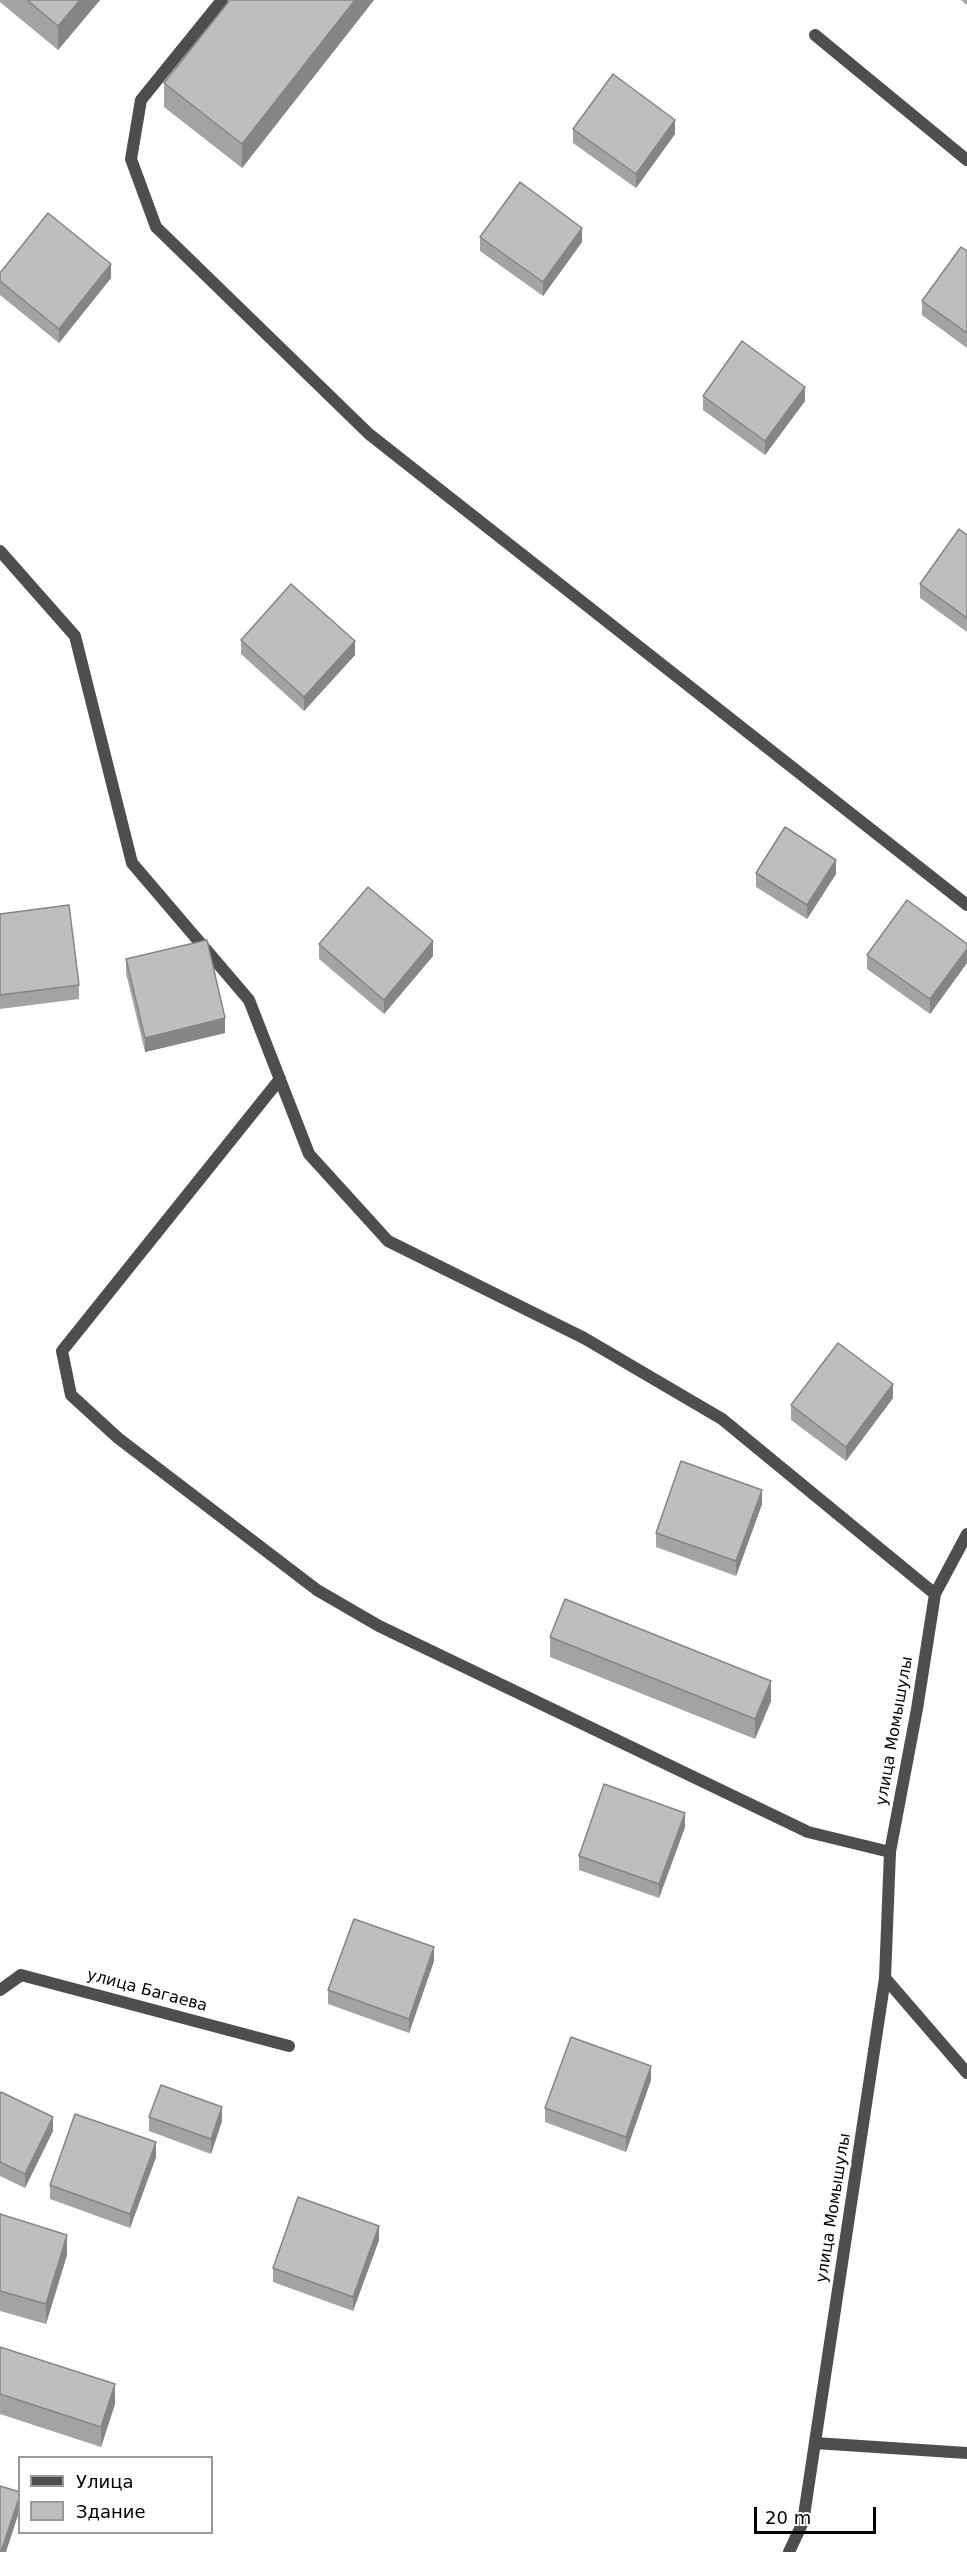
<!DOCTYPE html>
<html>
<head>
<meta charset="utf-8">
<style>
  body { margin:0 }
  #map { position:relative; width:967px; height:2552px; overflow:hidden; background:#fff; font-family:"DejaVu Sans",sans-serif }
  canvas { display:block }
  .legend { position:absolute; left:18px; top:2456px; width:195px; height:78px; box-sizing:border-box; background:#fff; border:2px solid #999; margin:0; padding:8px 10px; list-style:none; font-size:18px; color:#000 }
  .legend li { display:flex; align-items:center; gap:12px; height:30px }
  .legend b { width:30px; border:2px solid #999 }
  .scale { position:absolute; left:754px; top:2507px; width:122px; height:27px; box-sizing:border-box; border:3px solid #000; border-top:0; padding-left:8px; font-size:18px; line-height:21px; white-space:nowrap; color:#000; -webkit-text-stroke:4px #fff; paint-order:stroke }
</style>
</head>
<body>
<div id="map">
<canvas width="967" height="2552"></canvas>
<ul class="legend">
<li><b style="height:8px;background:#4e4e4e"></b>Улица</li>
<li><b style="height:16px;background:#bebebe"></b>Здание</li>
</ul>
<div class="scale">20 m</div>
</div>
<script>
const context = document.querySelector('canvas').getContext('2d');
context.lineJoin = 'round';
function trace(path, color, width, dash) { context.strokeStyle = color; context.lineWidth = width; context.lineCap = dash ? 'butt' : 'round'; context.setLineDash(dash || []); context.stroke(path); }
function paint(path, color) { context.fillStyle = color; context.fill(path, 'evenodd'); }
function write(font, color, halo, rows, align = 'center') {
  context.font = font + ' "DejaVu Sans",sans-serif'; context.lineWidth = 6; context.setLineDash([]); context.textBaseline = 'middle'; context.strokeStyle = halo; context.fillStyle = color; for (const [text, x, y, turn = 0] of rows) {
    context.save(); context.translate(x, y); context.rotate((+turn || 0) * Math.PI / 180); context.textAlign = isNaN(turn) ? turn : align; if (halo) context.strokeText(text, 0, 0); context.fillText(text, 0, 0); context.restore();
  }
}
const service = new Path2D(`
  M 280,1079 L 62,1351 L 71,1395 L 118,1438 L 317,1590 L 379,1626 L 808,1832 L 890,1852`);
const minor = new Path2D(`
  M 222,0 L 141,100 L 131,159 L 156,227 L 369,434 L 967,905
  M 815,35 L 967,160
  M 0,551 L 75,636 L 132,863 L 249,1000 L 309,1154 L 388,1241 L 584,1338 L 722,1419 L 935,1594
  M 885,1978 L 967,2073
  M 0,1990 L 21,1975 L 289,2046
  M 815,2443 L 967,2453
  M 789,2552 L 803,2522 L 885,1978 L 890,1852 L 917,1709 L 935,1594 L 967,1534`);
const wall = new Path2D(`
  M 0,0 L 100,0 L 58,50 L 0,2 Z
  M 230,0 L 374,0 L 242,168 L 164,107 L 164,83 Z
  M 961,0 L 967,0 L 967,5 Z
  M 573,129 L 675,134 L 636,188 L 573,143 Z
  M 480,237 L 582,242 L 543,296 L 480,251 Z
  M 967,251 L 967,348 L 922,315 L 922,301 Z
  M 0,273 L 111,278 L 59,343 L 0,295 Z
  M 703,396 L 805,401 L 765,455 L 703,410 Z
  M 967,535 L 967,632 L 920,598 L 920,584 Z
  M 241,640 L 355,655 L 304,711 L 241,654 Z
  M 756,873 L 836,874 L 807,919 L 756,887 Z
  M 0,914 L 79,985 L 79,999 L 0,1009 Z
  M 319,944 L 433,956 L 384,1014 L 319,959 Z
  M 967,944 L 967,963 L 930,1014 L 867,969 L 867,955 Z
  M 126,959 L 225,1033 L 145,1052 L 126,973 Z
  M 893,1398 L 846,1461 L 791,1420 L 791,1405 Z
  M 762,1504 L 736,1576 L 656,1547 L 656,1533 Z
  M 550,1637 L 771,1701 L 755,1739 L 550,1657 Z
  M 685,1827 L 659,1898 L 579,1870 L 579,1856 Z
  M 434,1961 L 409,2033 L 328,2004 L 328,1990 Z
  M 651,2080 L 626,2152 L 545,2122 L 545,2108 Z
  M 0,2094 L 53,2131 L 25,2188 L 0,2176 Z
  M 149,2117 L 222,2121 L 211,2154 L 149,2131 Z
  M 156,2157 L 130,2228 L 50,2199 L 50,2185 Z
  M 0,2214 L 67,2255 L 46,2324 L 0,2311 Z
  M 379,2240 L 353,2311 L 273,2282 L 273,2268 Z
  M 0,2347 L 115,2404 L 101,2447 L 0,2414 Z`);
const shadedWall = new Path2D(`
  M 80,0 L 100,0 L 58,50 L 58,26 Z
  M 355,0 L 374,0 L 242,168 L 242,144 Z
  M 675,120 L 675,134 L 636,188 L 636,174 Z
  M 582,228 L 582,242 L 543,296 L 543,282 Z
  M 111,264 L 111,278 L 59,343 L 59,329 Z
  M 805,387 L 805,401 L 765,455 L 765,441 Z
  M 355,641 L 355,655 L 304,711 L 304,697 Z
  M 836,860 L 836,874 L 807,919 L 807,905 Z
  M 433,941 L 433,956 L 384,1014 L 384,1000 Z
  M 967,949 L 967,963 L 930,1014 L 930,999 Z
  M 225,1018 L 225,1033 L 145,1052 L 145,1038 Z
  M 893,1384 L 893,1398 L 846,1461 L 846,1447 Z
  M 762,1490 L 762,1504 L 736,1576 L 736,1561 Z
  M 771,1681 L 771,1701 L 755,1739 L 755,1719 Z
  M 685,1813 L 685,1827 L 659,1898 L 659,1884 Z
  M 434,1947 L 434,1961 L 409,2033 L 409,2019 Z
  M 651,2066 L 651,2080 L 626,2152 L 626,2137 Z
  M 222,2107 L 222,2121 L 211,2154 L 211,2139 Z
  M 53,2117 L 53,2131 L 25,2188 L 25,2174 Z
  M 156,2142 L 156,2157 L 130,2228 L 130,2214 Z
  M 379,2226 L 379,2240 L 353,2311 L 353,2297 Z
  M 67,2235 L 67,2255 L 46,2324 L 46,2304 Z
  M 115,2384 L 115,2404 L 101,2447 L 101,2427 Z
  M 20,2495 L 20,2509 L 6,2552 L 1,2552 Z`);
const building = new Path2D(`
  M 27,0 L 80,0 L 58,26 Z
  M 230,0 L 355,0 L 242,144 L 164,83 Z
  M 613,74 L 675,120 L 636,174 L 573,129 Z
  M 520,182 L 582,228 L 543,282 L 480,237 Z
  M 48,213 L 111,264 L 59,329 L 0,281 L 0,273 Z
  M 961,247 L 967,251 L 967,333 L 922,301 Z
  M 742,341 L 805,387 L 765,441 L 703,396 Z
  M 959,529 L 967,535 L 967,618 L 920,584 Z
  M 291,584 L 355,641 L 304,697 L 241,640 Z
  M 785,827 L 836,860 L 807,905 L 756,873 Z
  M 368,887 L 433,941 L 384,1000 L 319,944 Z
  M 907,900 L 967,944 L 967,949 L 930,999 L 867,955 Z
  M 69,905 L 79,985 L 0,995 L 0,914 Z
  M 207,940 L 225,1018 L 145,1038 L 126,959 Z
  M 838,1343 L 893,1384 L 846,1447 L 791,1405 Z
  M 681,1461 L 762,1490 L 736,1561 L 656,1533 Z
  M 565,1599 L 771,1681 L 755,1719 L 550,1637 Z
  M 604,1784 L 685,1813 L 659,1884 L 579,1856 Z
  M 354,1919 L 434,1947 L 409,2019 L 328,1990 Z
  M 571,2037 L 651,2066 L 626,2137 L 545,2108 Z
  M 161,2085 L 222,2107 L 211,2139 L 149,2117 Z
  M 1,2092 L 53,2117 L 25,2174 L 0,2162 L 0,2094 Z
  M 75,2114 L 156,2142 L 130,2214 L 50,2185 Z
  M 298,2197 L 379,2226 L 353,2297 L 273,2268 Z
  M 0,2214 L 67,2235 L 46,2304 L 0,2291 Z
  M 0,2347 L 115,2384 L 101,2427 L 0,2394 Z
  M 0,2486 L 20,2492 L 20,2495 L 1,2552 L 0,2552 Z`);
const streetNames = [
  ["улица Момышулы",895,1731,-80],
  ["улица Багаева",147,1991,15],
  ["улица Момышулы",834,2208,-81]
];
trace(service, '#4e4e4e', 12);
trace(minor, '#4e4e4e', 12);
paint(wall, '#a3a3a3');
paint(shadedWall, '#858585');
paint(building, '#bebebe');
trace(building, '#858585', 1.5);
write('16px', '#000', '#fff', streetNames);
</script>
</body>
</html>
